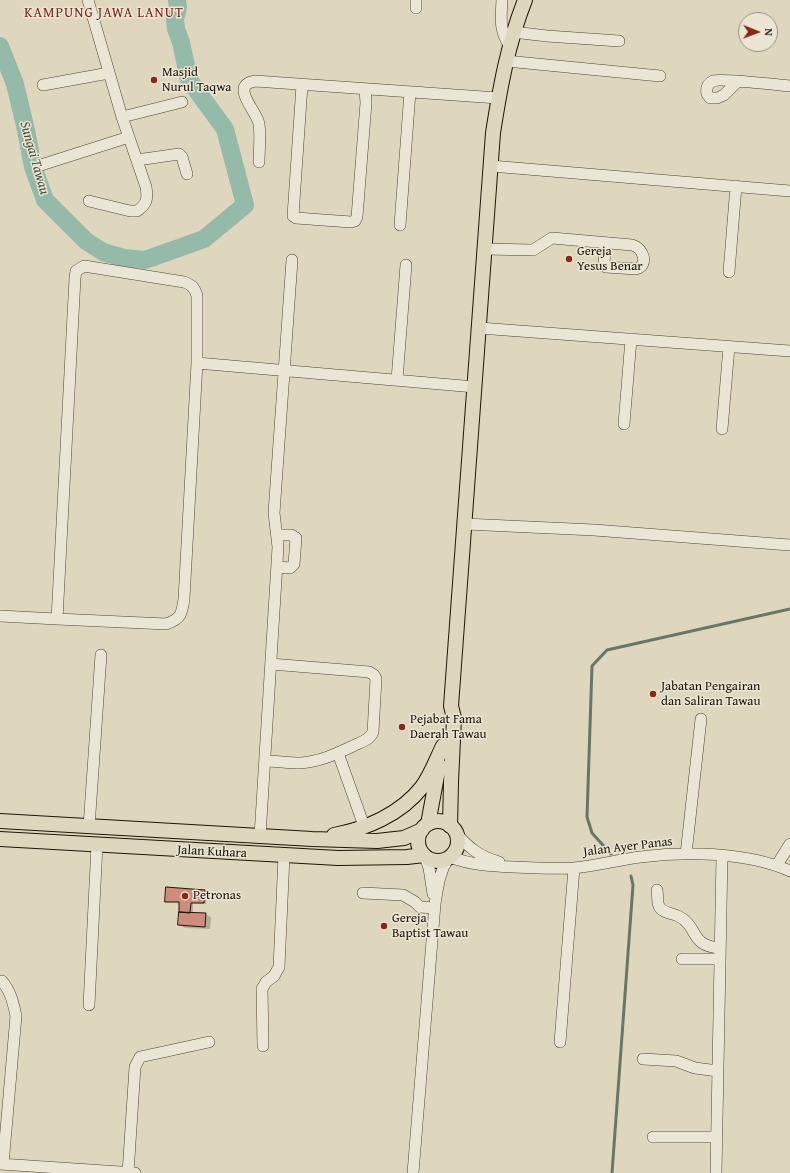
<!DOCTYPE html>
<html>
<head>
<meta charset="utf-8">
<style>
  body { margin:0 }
  #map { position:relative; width:790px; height:1173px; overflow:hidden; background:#ded7bd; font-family:"Gentium Book Plus",serif }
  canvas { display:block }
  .north { position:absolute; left:738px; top:12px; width:40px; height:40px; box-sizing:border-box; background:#eae5d4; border:1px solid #989182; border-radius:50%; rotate:91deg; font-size:11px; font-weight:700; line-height:16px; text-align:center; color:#1e1406 }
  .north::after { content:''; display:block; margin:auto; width:14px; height:18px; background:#8f2418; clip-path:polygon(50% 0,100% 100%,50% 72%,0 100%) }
</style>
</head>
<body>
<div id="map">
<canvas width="790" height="1173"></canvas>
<div class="north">N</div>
</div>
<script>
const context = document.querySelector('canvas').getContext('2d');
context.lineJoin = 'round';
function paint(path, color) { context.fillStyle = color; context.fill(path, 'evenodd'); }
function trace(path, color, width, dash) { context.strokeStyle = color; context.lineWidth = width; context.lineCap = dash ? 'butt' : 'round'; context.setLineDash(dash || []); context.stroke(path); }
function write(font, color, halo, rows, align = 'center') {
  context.font = font + ' "Gentium Book Plus",serif'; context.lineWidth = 3; context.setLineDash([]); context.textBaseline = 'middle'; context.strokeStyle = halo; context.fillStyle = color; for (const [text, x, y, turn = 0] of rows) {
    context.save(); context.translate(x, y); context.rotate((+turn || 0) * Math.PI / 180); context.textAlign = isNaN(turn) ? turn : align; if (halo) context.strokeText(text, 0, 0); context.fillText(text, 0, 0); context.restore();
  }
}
const shadow = new Path2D(`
  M 205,891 L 207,892 L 206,904 L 193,903 L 193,914 L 205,914 L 211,917 L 210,929 L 185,928 L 179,925 L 180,903 L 166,901 Z`);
const stream = new Path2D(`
  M 611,854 L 592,833 L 587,817 L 592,666 L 607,650 L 790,609
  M 612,1173 L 633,885 L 631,876`);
const river = new Path2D(`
  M 0,46 L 15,84 L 26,130 L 33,167 L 45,200 L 86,241 L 103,252 L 124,258 L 145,260 L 204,239 L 245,205 L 225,129 L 189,80 L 181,42 L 176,29 L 175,19 L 178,7 L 177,0`);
const building = new Path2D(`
  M 166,887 L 205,890 L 204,903 L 191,903 L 190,913 L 179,912 L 179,902 L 165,902 Z
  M 179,912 L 206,913 L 205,927 L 178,925 Z`);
const minor = new Path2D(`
  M 88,0 L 122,117 L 146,187 C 148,199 147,204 137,211 L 130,211 L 89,201
  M 502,0 C 501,18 499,31 510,46
  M 416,8 L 416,0
  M 513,32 L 547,36 L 619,41
  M 506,61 L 660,76
  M 738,81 L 724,95 L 717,98 L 710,98 L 707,94 C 706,89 707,84 713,81 C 719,78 778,85 790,86
  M 43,85 L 109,73
  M 302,85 L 293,216 L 296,218 L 351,222 L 355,221 L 357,217 L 366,103 L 365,89
  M 122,117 L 182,102
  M 137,160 L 179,154 L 182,157 L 187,174
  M 259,162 C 259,150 261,137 259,124 C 257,111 229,86 255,81 L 498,98
  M 41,165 L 129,137
  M 491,166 L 790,191
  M 400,225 L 410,92
  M 485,249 L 533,250 L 552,238 L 632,245 C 644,248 649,266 636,269 L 606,267 L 604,262 L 606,243
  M 84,266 L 184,282 C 192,285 195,288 197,296 L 197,363 L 184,599 C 182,614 181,619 166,624 L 57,619 L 75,278 L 76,271 Z
  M 729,272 L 736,186
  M 479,328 L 790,351
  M 197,363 L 475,387
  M 397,380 L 406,265
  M 624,424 L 631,339
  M 722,429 L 729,347
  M 465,524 L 594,530 L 790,545
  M 277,535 L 291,535 L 296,538 L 294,564 L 290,568 L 277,567
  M 0,616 L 57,619
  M 338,753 L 364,826
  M 265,761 C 276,761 288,763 300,763 C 319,762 336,754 353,746 C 361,742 370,740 373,732 L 376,679 L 374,675 L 369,672 L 271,664
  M 89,827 L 101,655
  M 454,831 C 468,847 478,856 499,862
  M 260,836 L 278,547 L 274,513 L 292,260
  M 686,854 L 701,719
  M 425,856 L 429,868 L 433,894
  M 450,857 C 472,865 489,866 513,867 C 533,868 553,869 574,868 C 596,866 618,860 640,857 C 686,851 747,852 790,871
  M 777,865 L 790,844
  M 657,890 C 658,895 657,902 659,906 C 662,913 672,913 678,916 C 699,926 689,946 720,948
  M 363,893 L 403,895 L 415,902 L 420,907 L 435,908
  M 682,959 L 719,959
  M 2,981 C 11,992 13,1002 16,1016 L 3,1164
  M 89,1005 L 97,845
  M 560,1042 L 574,868
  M 263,1046 L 262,989 L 266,982 L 274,976 L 279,967 L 284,856
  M 643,1059 L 676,1061 L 695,1068 L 718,1071
  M 653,1137 L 717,1137
  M 0,1164 L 135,1173
  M 128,1173 L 135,1067 L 140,1057 L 209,1042
  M 413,1173 L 435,904 C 438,886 439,874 448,858
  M 716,1173 L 722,856`);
const major = new Path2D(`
  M 0,821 L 312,839 L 377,841 L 404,838 L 422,830
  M418 841a20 20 0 1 1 40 0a20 20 0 1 1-40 0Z
  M 428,824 L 439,765
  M 450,826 L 451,782 L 454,718 L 451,706 L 493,133 C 500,88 508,43 525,0
  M 334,835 C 366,829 401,814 422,787 C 431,775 436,760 443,746
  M 0,839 L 338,858 L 407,857 L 424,855`);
const markers = [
  [154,80,4,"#8f2418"],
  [569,259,4,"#8f2418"],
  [653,694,4,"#8f2418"],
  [402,727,4,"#8f2418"],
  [185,896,4,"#8f2418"],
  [384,926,4,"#8f2418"]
];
const poiNames = [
  ["Masjid",162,73],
  ["Nurul Taqwa",162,88],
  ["Gereja",577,252],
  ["Yesus Benar",577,267],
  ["Jabatan Pengairan",661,687],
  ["dan Saliran Tawau",661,702],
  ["Pejabat Fama",410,720],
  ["Daerah Tawau",410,735],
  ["Petronas",193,896],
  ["Gereja",392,919],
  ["Baptist Tawau",392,934]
];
const streetNames = [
  ["Jalan Ayer Panas",628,847,-7],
  ["Jalan Kuhara",212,852,3]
];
const neighbourhoodNames = [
  ["KAMPUNG JAWA LANUT",104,13]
];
const waterNames = [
  ["Sungai Tawau",34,158,74]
];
paint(shadow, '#0003');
trace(stream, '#657868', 3);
trace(river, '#94baaa', 18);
paint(building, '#d08b7f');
trace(building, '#1e1406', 1);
trace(minor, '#4e4534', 12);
trace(major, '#1e1406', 16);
trace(minor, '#eae5d4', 11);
trace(major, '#ded7bd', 14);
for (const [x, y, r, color] of markers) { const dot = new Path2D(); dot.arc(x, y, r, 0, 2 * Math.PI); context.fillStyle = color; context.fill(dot); trace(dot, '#eae5d4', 1.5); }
write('13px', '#1e1406', '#eae5d4', poiNames, 'left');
write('13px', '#1e1406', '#eae5d4', streetNames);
context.letterSpacing = '1px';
write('14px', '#7a1f14', '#eae5d4', neighbourhoodNames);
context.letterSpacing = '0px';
write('italic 14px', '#474e3f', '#eae5d4', waterNames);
</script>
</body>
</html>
